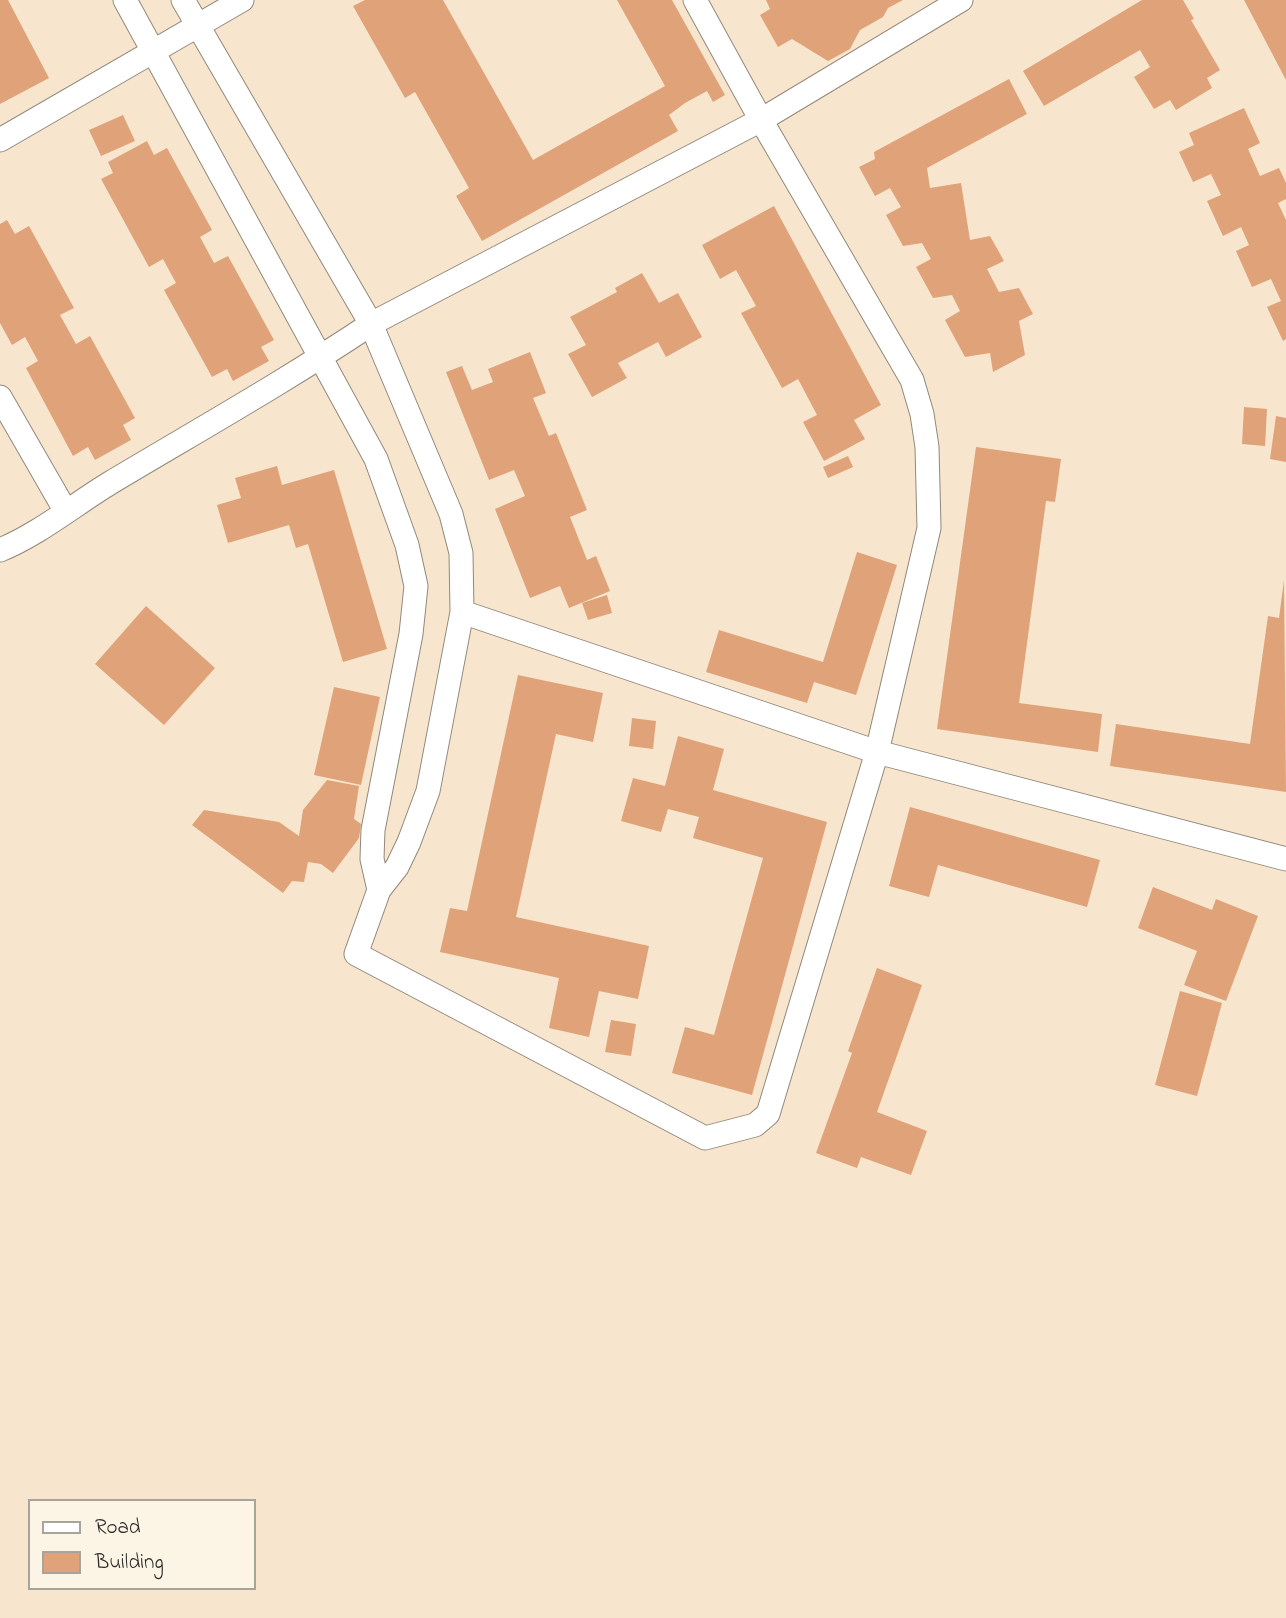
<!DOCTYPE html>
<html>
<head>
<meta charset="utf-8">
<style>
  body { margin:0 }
  #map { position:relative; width:1286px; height:1618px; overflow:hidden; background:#f7e6cd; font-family:"Indie Flower",sans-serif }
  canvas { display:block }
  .legend { position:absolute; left:28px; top:1499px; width:228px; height:91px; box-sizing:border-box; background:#fcf5e5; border:2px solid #a8a49b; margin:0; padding:9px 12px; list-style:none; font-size:21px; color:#2b2b2b }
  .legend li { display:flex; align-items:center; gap:14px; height:35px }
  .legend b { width:35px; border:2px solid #a8a49b }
</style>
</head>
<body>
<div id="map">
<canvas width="1286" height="1618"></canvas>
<ul class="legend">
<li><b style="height:9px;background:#fff"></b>Road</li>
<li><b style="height:19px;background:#dfa279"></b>Building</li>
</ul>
</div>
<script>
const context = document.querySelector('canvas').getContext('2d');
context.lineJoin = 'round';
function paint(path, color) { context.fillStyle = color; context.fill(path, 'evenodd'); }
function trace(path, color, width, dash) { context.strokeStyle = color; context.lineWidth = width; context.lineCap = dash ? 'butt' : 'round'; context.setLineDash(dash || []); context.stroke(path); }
const building = new Path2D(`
  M 0,0 L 8,0 L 49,78 L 0,104 Z
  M 365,0 L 443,0 L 533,160 L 665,86 L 617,0 L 672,0 L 725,95 L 713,102 L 707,91 L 685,103 L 669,115 L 678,131 L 482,241 L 456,196 L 469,188 L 415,92 L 405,98 L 353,6 Z
  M 766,0 L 903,0 L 888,8 L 883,17 L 860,30 L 850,49 L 828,61 L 792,39 L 778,47 L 760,15 L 770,9 Z
  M 1142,0 L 1183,0 L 1194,19 L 1191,20 L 1220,70 L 1207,78 L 1212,88 L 1176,110 L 1170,100 L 1154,109 L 1134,77 L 1150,67 L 1140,50 L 1044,106 L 1023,71 Z
  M 1244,0 L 1286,0 L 1286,80 Z
  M 1009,79 L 1027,114 L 927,168 L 930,188 L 961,183 L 970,240 L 990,236 L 1004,261 L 987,269 L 999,292 L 1019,288 L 1033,314 L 1019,321 L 1025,355 L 993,372 L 990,353 L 965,357 L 945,320 L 960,311 L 952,295 L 933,298 L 916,267 L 931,259 L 922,243 L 903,246 L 886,215 L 901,207 L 890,188 L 875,196 L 859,167 L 875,159 L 874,152 Z
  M 1244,108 L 1260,143 L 1248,149 L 1260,176 L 1279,168 L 1286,183 L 1286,199 L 1278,203 L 1286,220 L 1286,339 L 1283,341 L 1267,307 L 1281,301 L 1271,279 L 1252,287 L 1236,251 L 1249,245 L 1241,227 L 1223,236 L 1207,201 L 1221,195 L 1211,174 L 1193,182 L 1179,152 L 1194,145 L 1189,133 Z
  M 123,115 L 135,141 L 101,156 L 89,130 Z
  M 147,141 L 154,155 L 167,148 L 212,230 L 200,237 L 214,263 L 228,256 L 274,340 L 261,347 L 269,361 L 233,381 L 227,369 L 212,377 L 164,290 L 176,283 L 163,259 L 149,267 L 101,179 L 113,173 L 108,162 Z
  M 774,206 L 881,405 L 854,420 L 865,439 L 824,461 L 803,422 L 817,415 L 798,379 L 782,388 L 741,313 L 756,306 L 736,270 L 720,279 L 702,245 Z
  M 7,220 L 15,234 L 29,226 L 74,308 L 60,315 L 76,344 L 90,336 L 135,418 L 123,425 L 131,440 L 95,460 L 88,447 L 73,456 L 26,368 L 38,361 L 25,337 L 12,345 L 0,323 L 0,224 Z
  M 642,273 L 659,303 L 678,293 L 702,337 L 666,357 L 658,342 L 618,363 L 627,378 L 592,397 L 568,354 L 586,345 L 570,317 L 617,292 L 615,288 Z
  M 530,352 L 546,393 L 533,398 L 549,436 L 556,433 L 587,510 L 570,517 L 587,560 L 596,556 L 610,591 L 569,608 L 560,586 L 530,598 L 495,509 L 525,496 L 514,470 L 489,480 L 446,372 L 462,366 L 472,390 L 493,382 L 488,369 Z
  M 1244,407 L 1267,409 L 1265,446 L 1242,444 Z
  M 1276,416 L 1286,418 L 1286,462 L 1270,459 Z
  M 976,447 L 1061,459 L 1055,502 L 1046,501 L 1019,703 L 1102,714 L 1098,752 L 937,729 Z
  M 848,456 L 853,467 L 828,478 L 823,467 Z
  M 277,466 L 282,485 L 334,470 L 387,649 L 343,662 L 308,544 L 296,548 L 289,525 L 228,543 L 217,505 L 241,498 L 235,478 Z
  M 857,552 L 897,565 L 856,695 L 814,682 L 807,703 L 706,672 L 719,630 L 823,662 Z
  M 1284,580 L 1286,792 L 1110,766 L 1116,724 L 1250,744 L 1268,616 L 1279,618 Z
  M 607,595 L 612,613 L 588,620 L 582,603 Z
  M 146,606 L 215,668 L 164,725 L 95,664 Z
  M 518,675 L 603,693 L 593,742 L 556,734 L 516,917 L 649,946 L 638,999 L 599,991 L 589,1037 L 549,1028 L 559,978 L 440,952 L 450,908 L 467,911 Z
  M 334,687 L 380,697 L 361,785 L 314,775 Z
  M 632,718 L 656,721 L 653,749 L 629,746 Z
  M 678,736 L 724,749 L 713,790 L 827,822 L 752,1095 L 672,1073 L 685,1027 L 714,1035 L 763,858 L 693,838 L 699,817 L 668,809 L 661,832 L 621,821 L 633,778 L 665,786 Z
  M 327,780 L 359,786 L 354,819 L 361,824 L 359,838 L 333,873 L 321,864 L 308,862 L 304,882 L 292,881 L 283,893 L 192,825 L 204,810 L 279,822 L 299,836 L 303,810 Z
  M 910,807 L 1100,860 L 1087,907 L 938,865 L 929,897 L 889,886 Z
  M 1153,887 L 1212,910 L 1216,899 L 1258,916 L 1226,1001 L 1184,985 L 1197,951 L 1138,928 Z
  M 877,968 L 922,985 L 877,1112 L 927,1131 L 911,1175 L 861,1157 L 857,1168 L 816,1153 L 852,1053 L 848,1051 Z
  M 1180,991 L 1222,1003 L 1197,1096 L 1155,1085 Z
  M 611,1020 L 636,1024 L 631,1056 L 605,1052 Z`);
const minor = new Path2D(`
  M 125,0 L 376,459 L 407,545 L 416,586 L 411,634 L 373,830 L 372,859 L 379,890
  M 183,0 L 371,324 L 451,514 L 461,553 L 462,612 L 428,791 L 409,842 L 397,867 L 379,890 L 356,954 L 705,1138 L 755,1125 L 768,1114 L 877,752 L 929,528 L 927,447 L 922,414 L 912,380 L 761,120 L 695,0
  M 0,140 L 242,0
  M 0,397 L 65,510
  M 0,550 C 39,534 74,505 110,483 C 197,431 286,381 371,324 L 761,120 L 961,0
  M 462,612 L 877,752 L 1286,859`);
paint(building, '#dfa279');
trace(minor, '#91887c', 25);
trace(minor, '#fff', 23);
</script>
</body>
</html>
